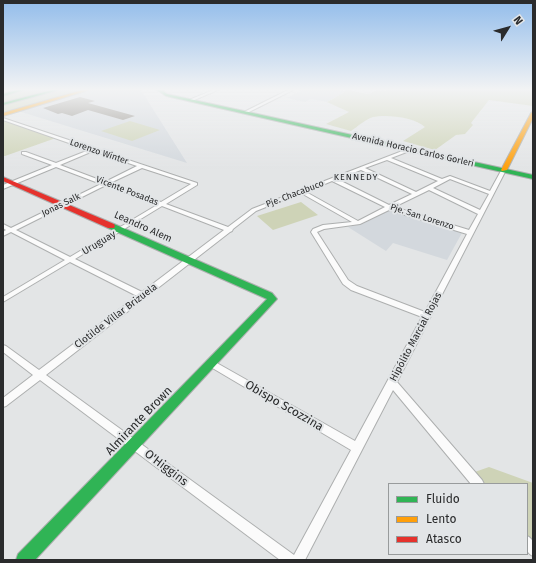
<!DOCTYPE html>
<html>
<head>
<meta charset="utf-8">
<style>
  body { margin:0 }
  #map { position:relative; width:536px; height:563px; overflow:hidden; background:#e3e5e6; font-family:"Fira Sans",sans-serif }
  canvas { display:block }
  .frame { position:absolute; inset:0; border:4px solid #2a2b2c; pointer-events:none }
  .legend { position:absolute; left:388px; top:483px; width:140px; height:72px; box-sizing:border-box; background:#e2e5e7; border:1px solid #989b9c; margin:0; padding:5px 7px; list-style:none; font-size:12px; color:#2a2b2c }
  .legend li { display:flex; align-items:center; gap:8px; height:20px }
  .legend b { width:20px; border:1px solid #989b9c }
  .north { position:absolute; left:488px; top:8px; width:40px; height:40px; -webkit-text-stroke:3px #e2e5e7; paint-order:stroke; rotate:53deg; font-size:11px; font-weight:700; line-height:16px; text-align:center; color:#2a2b2c }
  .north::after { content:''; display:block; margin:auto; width:14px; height:18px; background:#2a2b2c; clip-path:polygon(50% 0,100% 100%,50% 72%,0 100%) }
</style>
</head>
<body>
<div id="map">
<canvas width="536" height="563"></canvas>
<div class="frame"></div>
<ul class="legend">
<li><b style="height:5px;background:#30b455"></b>Fluido</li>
<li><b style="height:5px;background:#ff9f0a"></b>Lento</li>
<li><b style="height:5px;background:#e5322d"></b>Atasco</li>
</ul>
<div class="north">N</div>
</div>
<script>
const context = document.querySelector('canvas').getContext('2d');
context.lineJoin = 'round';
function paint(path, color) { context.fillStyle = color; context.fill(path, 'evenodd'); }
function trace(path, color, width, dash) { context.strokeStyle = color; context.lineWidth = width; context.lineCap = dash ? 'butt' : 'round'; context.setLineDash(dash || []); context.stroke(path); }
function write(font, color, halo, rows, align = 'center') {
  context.font = font + ' "Fira Sans",sans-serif'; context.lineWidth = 4; context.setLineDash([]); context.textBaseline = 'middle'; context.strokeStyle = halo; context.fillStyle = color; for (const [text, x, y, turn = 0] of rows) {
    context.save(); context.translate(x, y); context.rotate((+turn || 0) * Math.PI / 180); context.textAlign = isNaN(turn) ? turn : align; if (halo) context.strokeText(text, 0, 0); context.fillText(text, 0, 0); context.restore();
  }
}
const built = new Path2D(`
  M 90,90 L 141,90 L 187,163 L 18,111 Z
  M 302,90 L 339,90 L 347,91 L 327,102 L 311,99 L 305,102 L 286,98 Z
  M 391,209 L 463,231 L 447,260 L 393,243 L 386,251 L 348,227 L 362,224 Z`);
const green = new Path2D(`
  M 25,90 L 84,90 L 3,114 L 3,96 Z
  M 348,90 L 369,94 L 374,91 L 388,90 L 528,90 L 533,91 L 533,106 L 489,100 L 471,123 L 473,125 L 465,134 L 456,135 L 435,150 L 403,141 L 425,127 C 415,117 386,114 373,117 C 366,119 357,127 351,131 L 326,124 L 349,112 L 327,102 Z
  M 3,120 L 56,138 L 5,156 L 3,156 Z
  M 130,121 L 160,130 L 132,141 L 101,131 Z
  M 301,202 L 318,215 L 273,230 L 257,216 Z
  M 489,467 L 533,483 L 533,550 L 527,542 L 527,484 L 478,484 L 469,474 Z`);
const building = new Path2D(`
  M 80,97 L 95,101 L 88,103 L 135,116 L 123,120 L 88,110 L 72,116 L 62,113 L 58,114 L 43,108 Z`);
const street = new Path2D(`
  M 213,90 L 218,90 L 192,101 L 189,100 Z
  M 288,90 L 293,90 L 247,113 L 244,112 Z
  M 3,118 L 197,183 L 197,185 L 166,204 L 228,227 L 252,209 L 410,148 L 412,148 L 412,150 L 391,158 L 442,179 L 450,176 L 490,191 L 502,169 L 506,169 L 506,170 L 397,382 L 482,480 L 484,484 L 471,484 L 393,390 L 305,560 L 280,560 L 40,380 L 6,406 L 3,407 L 3,398 L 33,375 L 3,352 L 3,345 L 6,346 L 39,370 L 137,296 L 70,262 L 3,302 L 3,297 L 65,260 L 11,232 L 3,236 L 3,232 L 6,230 L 3,228 L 3,224 L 11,228 L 101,184 L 56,167 L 3,189 L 3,185 L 52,165 L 22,154 L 22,152 L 26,152 L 56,163 L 89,150 L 3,120 ZM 93,151 L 137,166 L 105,182 L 60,165 ZM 387,160 L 438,181 L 416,192 L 365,168 ZM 142,168 L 191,184 L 161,202 L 110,183 ZM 361,170 L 412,194 L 389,205 L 337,179 ZM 450,179 L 489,194 L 480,210 L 433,188 ZM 332,181 L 385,207 L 358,221 L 306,192 ZM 106,185 L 157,205 L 70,257 L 16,230 ZM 429,190 L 478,214 L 469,230 L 394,207 ZM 301,193 L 352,222 L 323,225 L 313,229 L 311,232 L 343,284 L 351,290 L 422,317 L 355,441 L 215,362 L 212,361 L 209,362 L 208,364 L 209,366 L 351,450 L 294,555 L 46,375 L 230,232 L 232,231 L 233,229 L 256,211 ZM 162,206 L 224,230 L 142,292 L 75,259 ZM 389,210 L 467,234 L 425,312 L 357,286 L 348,280 L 317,232 L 324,229 L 360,224 Z
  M 527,536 C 536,540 533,548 533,556 C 524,552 527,544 527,536 Z`);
const fast = new Path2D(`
  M 17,90 L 24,90 L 3,96 L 3,94 Z
  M 52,90 L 59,90 L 3,105 L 3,103 Z
  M 157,90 L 162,90 L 167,94 L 533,175 L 533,179 L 166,96 Z
  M 108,224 L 114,224 L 272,293 L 277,299 L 35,560 L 16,560 L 18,554 L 267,299 L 108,228 Z`);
const slow = new Path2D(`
  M 82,90 L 89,90 L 3,116 L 3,113 Z
  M 533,112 L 533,118 L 507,170 L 502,171 L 501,170 L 531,113 Z`);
const jam = new Path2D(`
  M 3,177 L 114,224 L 115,226 L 114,228 L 108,228 L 3,181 Z`);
const farStreetnames = [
  ["Avenida Horacio Carlos Gorleri",413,150,13],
  ["Lorenzo Winter",99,152,19],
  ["Vicente Posadas",127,191,21],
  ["Pje. Chacabuco",295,194,-21],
  ["Jonas Salk",61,205,-26],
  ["Pje. San Lorenzo",422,217,18]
];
const farNeighbourhoodnames = [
  ["KENNEDY",356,177]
];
const streetNames = [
  ["Leandro Alem",143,227,24],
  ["Uruguay",99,243,-31],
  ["Clotilde Villar Brizuela",116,316,-37],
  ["Hipólito Marcial Rojas",416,337,-62]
];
const nearStreetnames = [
  ["Obispo Scozzina",284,406,30],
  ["Almirante Brown",139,421,-46],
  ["O'Higgins",166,468,37]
];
paint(built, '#d3d8dd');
paint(green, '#ced3b7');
paint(building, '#8c887f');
trace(street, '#adafaf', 2);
trace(fast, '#adafaf', 2);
trace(slow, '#adafaf', 2);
trace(jam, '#adafaf', 2);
paint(street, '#fbfbfb');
paint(fast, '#30b455');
paint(slow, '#ff9f0a');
paint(jam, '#e5322d');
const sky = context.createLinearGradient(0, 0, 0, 169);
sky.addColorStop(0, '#93bdeb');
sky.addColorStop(0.53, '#f2f3f4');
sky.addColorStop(1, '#f2f3f400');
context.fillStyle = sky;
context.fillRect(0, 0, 536, 169);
write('9px', '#2a2b2c', '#e2e5e7', farStreetnames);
context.letterSpacing = '1px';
write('9px', '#282a2c', '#e2e5e7', farNeighbourhoodnames);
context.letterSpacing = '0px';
write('10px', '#2a2b2c', '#e2e5e7', streetNames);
write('12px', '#2a2b2c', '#e2e5e7', nearStreetnames);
</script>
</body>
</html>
